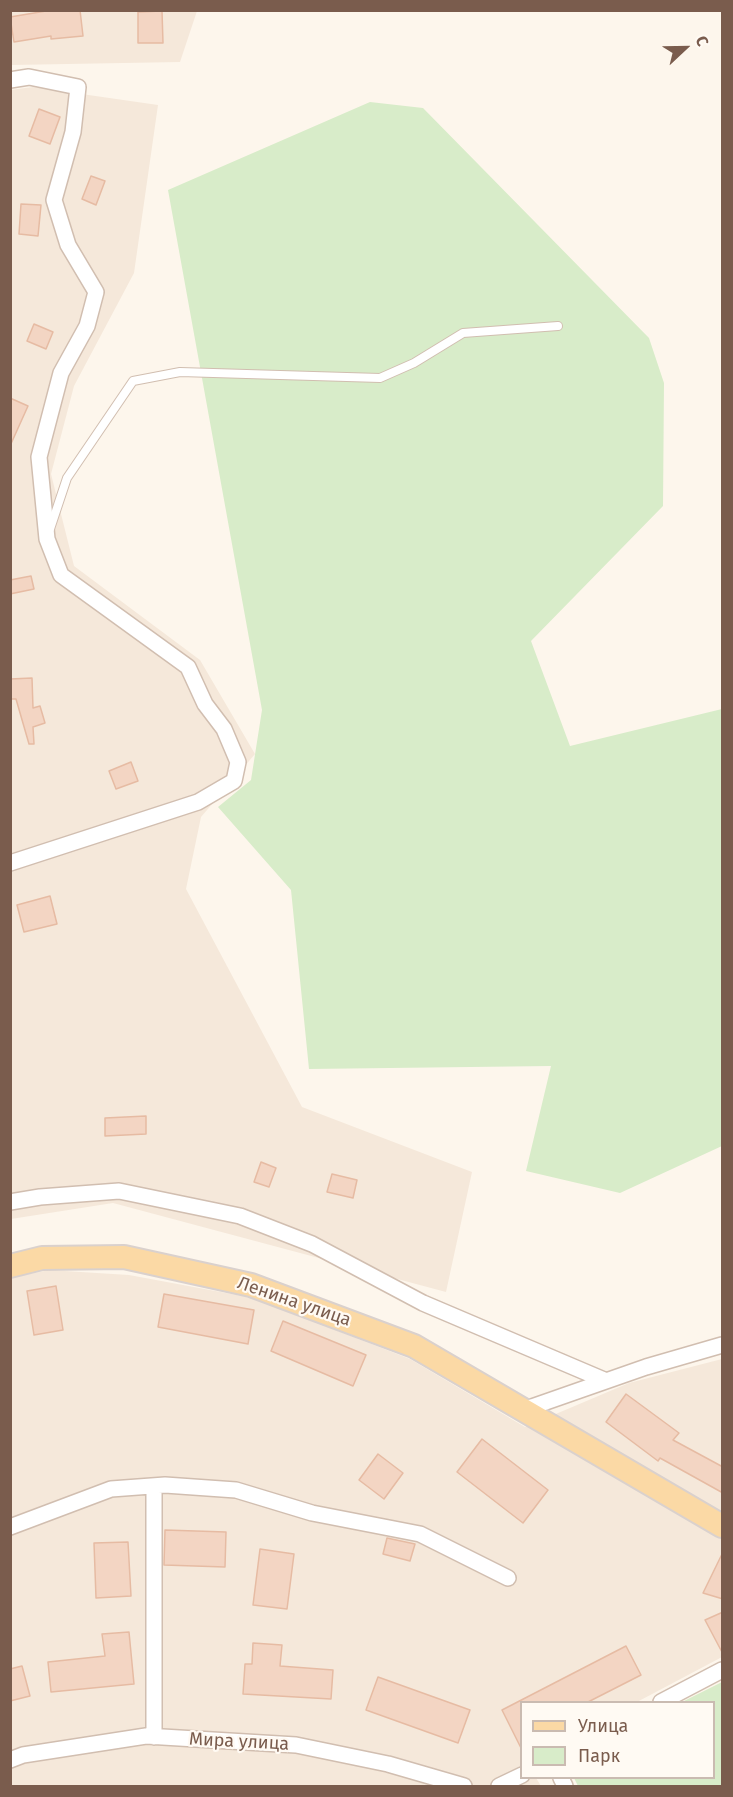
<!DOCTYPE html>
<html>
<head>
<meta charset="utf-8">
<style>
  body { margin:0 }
  #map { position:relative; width:733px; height:1797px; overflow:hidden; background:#fdf6ec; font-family:"Fira Sans",sans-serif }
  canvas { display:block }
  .frame { position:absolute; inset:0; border:12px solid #7a5c4d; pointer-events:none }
  .legend { position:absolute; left:520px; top:1701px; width:195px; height:78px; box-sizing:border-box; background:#fffaf3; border:2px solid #cabbb1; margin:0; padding:8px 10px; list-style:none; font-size:18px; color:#7a5c4d }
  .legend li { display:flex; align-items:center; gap:12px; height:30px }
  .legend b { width:30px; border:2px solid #cabbb1 }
  .north { position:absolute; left:655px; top:18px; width:60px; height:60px; -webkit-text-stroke:4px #fffaf3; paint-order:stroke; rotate:68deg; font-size:16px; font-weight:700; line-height:24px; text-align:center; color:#7a5c4d }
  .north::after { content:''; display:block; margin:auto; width:21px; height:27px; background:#7a5c4d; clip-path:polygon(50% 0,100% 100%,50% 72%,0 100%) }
</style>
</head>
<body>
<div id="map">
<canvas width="733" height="1797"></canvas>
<div class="frame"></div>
<ul class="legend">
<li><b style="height:8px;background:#fbd9a5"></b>Улица</li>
<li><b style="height:16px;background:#d8ecc9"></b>Парк</li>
</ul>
<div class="north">С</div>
</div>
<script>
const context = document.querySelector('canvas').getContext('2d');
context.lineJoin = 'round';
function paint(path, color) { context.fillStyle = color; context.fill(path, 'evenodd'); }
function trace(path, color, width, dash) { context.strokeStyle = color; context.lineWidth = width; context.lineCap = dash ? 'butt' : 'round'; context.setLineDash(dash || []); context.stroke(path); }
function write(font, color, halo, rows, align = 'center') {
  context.font = font + ' "Fira Sans",sans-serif'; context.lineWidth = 4.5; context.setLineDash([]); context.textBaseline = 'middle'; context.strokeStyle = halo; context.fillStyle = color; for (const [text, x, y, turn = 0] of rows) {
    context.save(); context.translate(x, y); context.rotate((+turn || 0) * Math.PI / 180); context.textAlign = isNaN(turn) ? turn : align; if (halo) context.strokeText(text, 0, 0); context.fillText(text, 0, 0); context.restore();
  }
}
const residential = new Path2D(`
  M 10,11 L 197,11 L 180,62 L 11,65 Z
  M 33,87 L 158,105 L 134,273 L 74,386 L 51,474 L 74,566 L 200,660 L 255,754 L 201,817 L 186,889 L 302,1107 L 472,1172 L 446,1292 L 113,1203 L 11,1219 L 10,90 Z
  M 49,1270 L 129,1275 L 253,1298 L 410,1359 L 525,1427 L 629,1383 L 722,1359 L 722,1657 L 637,1702 L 522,1702 L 522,1778 L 536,1778 L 541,1786 L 11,1786 L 10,1278 Z`);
const green = new Path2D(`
  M 370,102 L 423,108 L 649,338 L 664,383 L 663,506 L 531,641 L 570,746 L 722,709 L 722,1146 L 620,1193 L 526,1171 L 551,1066 L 309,1069 L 291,890 L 218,807 L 251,780 L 262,710 L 168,190 Z
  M 722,1682 L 722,1786 L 578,1786 L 574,1778 L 714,1778 L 714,1702 L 682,1702 Z`);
const building = new Path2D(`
  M 52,10 L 80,10 L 83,36 L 51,39 L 51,36 L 14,42 L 10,17 Z
  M 162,11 L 163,43 L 138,43 L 138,12 Z
  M 39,109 L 60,117 L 50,144 L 29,136 Z
  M 91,176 L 105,181 L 96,205 L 82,199 Z
  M 21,204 L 41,205 L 38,236 L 19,234 Z
  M 34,324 L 53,332 L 46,349 L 27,341 Z
  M 10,398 L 28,406 L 10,446 Z
  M 31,576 L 34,589 L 10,594 L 10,580 Z
  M 32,678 L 33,708 L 40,706 L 45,723 L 33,727 L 34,744 L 29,744 L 16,699 L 10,699 L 10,679 Z
  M 131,762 L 138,781 L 116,789 L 109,771 Z
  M 50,896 L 57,924 L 24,932 L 17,905 Z
  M 146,1116 L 146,1134 L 105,1136 L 105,1118 Z
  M 261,1162 L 276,1168 L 269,1187 L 254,1182 Z
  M 332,1174 L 357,1180 L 353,1198 L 327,1192 Z
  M 56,1286 L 63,1330 L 34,1335 L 27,1291 Z
  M 164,1294 L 254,1310 L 248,1344 L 158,1327 Z
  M 283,1321 L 366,1355 L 353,1386 L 271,1351 Z
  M 626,1394 L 679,1433 L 673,1440 L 723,1467 L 723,1493 L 660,1458 L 658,1461 L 606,1422 Z
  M 482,1439 L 548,1490 L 523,1523 L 457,1472 Z
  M 378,1454 L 403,1473 L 384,1499 L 359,1480 Z
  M 165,1530 L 226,1532 L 225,1567 L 164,1565 Z
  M 387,1538 L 415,1544 L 410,1561 L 383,1554 Z
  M 128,1542 L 131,1596 L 96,1598 L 94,1543 Z
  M 260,1549 L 294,1554 L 287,1609 L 253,1605 Z
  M 723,1552 L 723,1599 L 703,1593 Z
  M 723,1612 L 723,1654 L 705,1620 Z
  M 129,1632 L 134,1684 L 51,1692 L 48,1662 L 105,1656 L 102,1634 Z
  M 253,1643 L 282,1645 L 280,1666 L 333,1670 L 331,1699 L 243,1694 L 245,1664 L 252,1664 Z
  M 626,1646 L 641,1675 L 588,1702 L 522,1702 L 522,1750 L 502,1710 Z
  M 22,1666 L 30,1696 L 10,1701 L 10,1669 Z
  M 378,1677 L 470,1710 L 458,1743 L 366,1710 Z`);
const lane = new Path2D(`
  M 50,529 L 67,478 L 133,381 L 180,372 L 380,378 L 414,363 L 463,333 L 558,326`);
const street = new Path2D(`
  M 10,80 L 29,77 L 78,87 L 73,132 L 54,200 L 68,245 L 96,292 L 87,326 L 61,373 L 39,457 L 47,539 L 61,575 L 188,667 L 205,704 L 224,729 L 238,762 L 234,781 L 198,802 L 10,863
  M 10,1202 L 40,1197 L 119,1191 L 240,1216 L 312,1244 L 423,1303 L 604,1380
  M 523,1410 L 646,1367 L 722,1345
  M 154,1486 L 154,1737
  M 10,1527 L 111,1489 L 165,1485 L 236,1490 L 312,1513 L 420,1534 L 508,1578
  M 661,1702 L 722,1670
  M 10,1760 L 23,1755 L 146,1736 L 296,1745 L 388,1764 L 464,1786
  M 561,1778 L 565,1786
  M 499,1786 L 522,1775`);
const primary = new Path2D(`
  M 10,1266 L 42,1258 L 124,1257 L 251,1285 L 414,1346 L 722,1526`);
const streetNames = [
  ["Ленина улица",294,1302,19],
  ["Мира улица",239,1742,3]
];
paint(residential, '#f5e8da');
paint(green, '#d8ecc9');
paint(building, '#f3d5c3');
trace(building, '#e6bba3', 1.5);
trace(lane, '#d1beb0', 10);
trace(street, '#d1beb0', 18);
trace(primary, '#dad1cd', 26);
trace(lane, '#fff', 8);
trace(street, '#fff', 15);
trace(primary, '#fbd9a5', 22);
write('18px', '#7a5c4d', '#fffaf3', streetNames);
</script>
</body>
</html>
